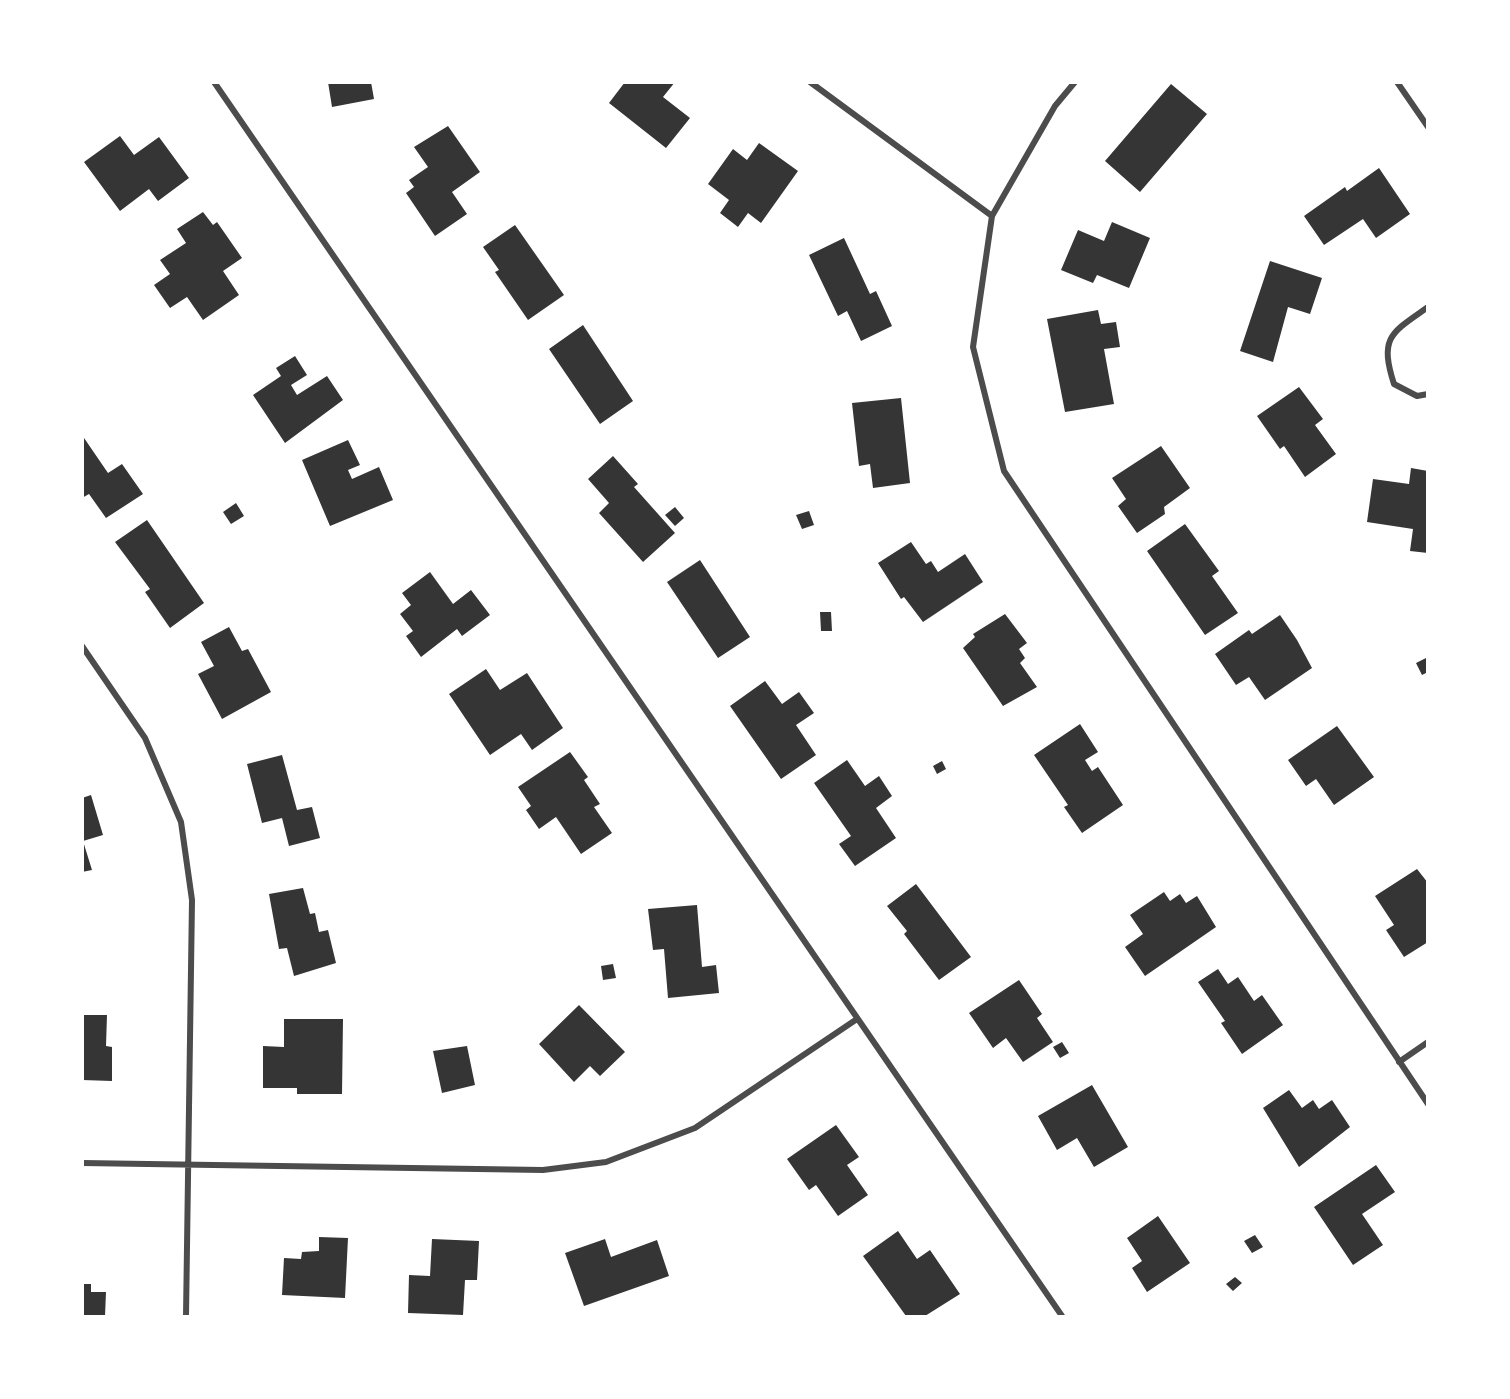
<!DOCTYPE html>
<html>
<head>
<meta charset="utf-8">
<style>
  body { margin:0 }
  #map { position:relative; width:1510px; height:1399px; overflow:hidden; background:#fff; font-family:"Fira Sans Condensed",sans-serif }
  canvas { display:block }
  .frame { position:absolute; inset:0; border:84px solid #fff; pointer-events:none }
</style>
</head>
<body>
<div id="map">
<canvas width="1510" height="1399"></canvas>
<div class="frame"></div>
</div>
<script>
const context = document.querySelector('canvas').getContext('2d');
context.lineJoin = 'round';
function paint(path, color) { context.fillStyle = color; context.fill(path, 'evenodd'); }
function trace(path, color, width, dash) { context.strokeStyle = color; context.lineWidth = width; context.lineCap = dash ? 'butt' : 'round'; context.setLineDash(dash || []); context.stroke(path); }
const building = new Path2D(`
  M 328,82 L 371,82 L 374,99 L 332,107 Z
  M 625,82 L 675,82 L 663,97 L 690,118 L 666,148 L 609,103 Z
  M 1171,84 L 1207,114 L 1140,192 L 1105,161 Z
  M 448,126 L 480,172 L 452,192 L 467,214 L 435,236 L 406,193 L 414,187 L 409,180 L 428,167 L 414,147 Z
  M 120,136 L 134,155 L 159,137 L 189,178 L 158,201 L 149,189 L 120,211 L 84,162 Z
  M 759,143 L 798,171 L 761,223 L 748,213 L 738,227 L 720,213 L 729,200 L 708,184 L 733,149 L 747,160 Z
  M 1379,168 L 1410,214 L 1376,238 L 1363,219 L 1324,245 L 1304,216 L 1345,187 L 1347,191 Z
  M 203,212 L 213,225 L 217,222 L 242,258 L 223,271 L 239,295 L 203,320 L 187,297 L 170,308 L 154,285 L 170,274 L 160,260 L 186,243 L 177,229 Z
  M 1112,222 L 1150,238 L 1129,288 L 1097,275 L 1093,283 L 1061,270 L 1078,230 L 1104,241 Z
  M 515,225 L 564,295 L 528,320 L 495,272 L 499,270 L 483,247 Z
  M 844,238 L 870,294 L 876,291 L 892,326 L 861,341 L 847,311 L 838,316 L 809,255 Z
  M 1270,261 L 1322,278 L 1310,314 L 1288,307 L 1273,362 L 1240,351 Z
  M 1098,310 L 1101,324 L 1116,322 L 1120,347 L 1104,349 L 1114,404 L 1065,412 L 1047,319 Z
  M 583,325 L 633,401 L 600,424 L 549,349 Z
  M 295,356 L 307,375 L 291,385 L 297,395 L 327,376 L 343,400 L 285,443 L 253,395 L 281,376 L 276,368 Z
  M 1299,387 L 1323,419 L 1315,425 L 1336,454 L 1305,477 L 1284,446 L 1280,449 L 1257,416 Z
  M 901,398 L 910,483 L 873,488 L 870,464 L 859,466 L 852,403 Z
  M 82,435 L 108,473 L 122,464 L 143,494 L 106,518 L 89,494 L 82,498 Z
  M 348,440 L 360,465 L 348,470 L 352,479 L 379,467 L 393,500 L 330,526 L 302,460 Z
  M 1161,446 L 1190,488 L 1164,507 L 1165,514 L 1137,533 L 1118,506 L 1126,499 L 1112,478 Z
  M 613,456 L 638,484 L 634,487 L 675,533 L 643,562 L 599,513 L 609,503 L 588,479 Z
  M 1411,468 L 1428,471 L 1428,553 L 1410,551 L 1413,529 L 1367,522 L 1373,479 L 1409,484 Z
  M 236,503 L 244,516 L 231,524 L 223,512 Z
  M 675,507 L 684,518 L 675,526 L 665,515 Z
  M 809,511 L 814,525 L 802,529 L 796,515 Z
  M 147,520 L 204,603 L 170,628 L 145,592 L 150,589 L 115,542 Z
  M 1185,524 L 1219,571 L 1212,576 L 1238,613 L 1205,635 L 1147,551 Z
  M 911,542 L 926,564 L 931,561 L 938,572 L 965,554 L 983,582 L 923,622 L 904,597 L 901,599 L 878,563 Z
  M 700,560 L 750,637 L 718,658 L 667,582 Z
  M 430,572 L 453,604 L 471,590 L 490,615 L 462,636 L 457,629 L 421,657 L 406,636 L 413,631 L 400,614 L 411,605 L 402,593 Z
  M 820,612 L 831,612 L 832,631 L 821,631 Z
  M 1005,614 L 1027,643 L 1019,649 L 1025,658 L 1020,663 L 1037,687 L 1003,706 L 963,648 L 975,637 L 973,634 Z
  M 1280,615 L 1297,640 L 1312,668 L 1265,700 L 1249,677 L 1236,685 L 1215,654 L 1249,630 L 1252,634 Z
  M 229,627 L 242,651 L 248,649 L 271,692 L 222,719 L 198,674 L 214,666 L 201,642 Z
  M 1428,657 L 1428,672 L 1422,675 L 1416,663 Z
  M 486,669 L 500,690 L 527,673 L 563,728 L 532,750 L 521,734 L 490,755 L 449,694 Z
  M 765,681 L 782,704 L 799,692 L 814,713 L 796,725 L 816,755 L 781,779 L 730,706 Z
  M 1080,724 L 1098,752 L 1085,760 L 1092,771 L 1098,767 L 1123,805 L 1082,833 L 1064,807 L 1068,805 L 1034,755 Z
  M 1337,726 L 1374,777 L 1334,805 L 1316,779 L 1306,786 L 1288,760 Z
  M 570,752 L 588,777 L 584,780 L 600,804 L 594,807 L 612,833 L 581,854 L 556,817 L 539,829 L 526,810 L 531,806 L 518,787 Z
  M 282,755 L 297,810 L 312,807 L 320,838 L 289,846 L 282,818 L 262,823 L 247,764 Z
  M 847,760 L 865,786 L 879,776 L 892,796 L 876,808 L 896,838 L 855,866 L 839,844 L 851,836 L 814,783 Z
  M 942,761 L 946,769 L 937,774 L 933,766 Z
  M 91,795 L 103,835 L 83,841 L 92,870 L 82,872 L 82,798 Z
  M 1417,869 L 1428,883 L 1428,942 L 1404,957 L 1386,930 L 1394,925 L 1375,896 Z
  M 916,884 L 971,957 L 939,980 L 904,934 L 907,931 L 887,906 Z
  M 303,888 L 310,914 L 315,913 L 319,932 L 328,930 L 336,963 L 294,976 L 287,948 L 279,949 L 269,894 Z
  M 1164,892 L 1170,901 L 1180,894 L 1186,903 L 1197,896 L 1216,927 L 1145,976 L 1125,947 L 1143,934 L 1130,915 Z
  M 697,905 L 702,967 L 716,965 L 719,993 L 668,998 L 664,949 L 653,950 L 648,909 Z
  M 613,964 L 616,978 L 603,980 L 601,966 Z
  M 1218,969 L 1228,984 L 1238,977 L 1254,1001 L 1262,995 L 1283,1025 L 1242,1054 L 1221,1023 L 1225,1021 L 1198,982 Z
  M 1019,980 L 1042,1014 L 1037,1018 L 1053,1042 L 1023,1062 L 1006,1038 L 993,1048 L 969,1013 Z
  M 579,1005 L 625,1052 L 600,1076 L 590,1066 L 574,1082 L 539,1044 Z
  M 82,1015 L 107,1015 L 106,1046 L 112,1047 L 112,1081 L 82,1080 Z
  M 284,1019 L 343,1019 L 342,1094 L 297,1094 L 297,1088 L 263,1088 L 263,1046 L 284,1047 Z
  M 1062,1042 L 1069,1053 L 1060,1058 L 1053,1047 Z
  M 467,1046 L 475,1085 L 442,1093 L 433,1051 Z
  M 1092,1085 L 1128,1147 L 1094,1167 L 1077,1138 L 1057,1150 L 1038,1116 Z
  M 1289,1090 L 1302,1108 L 1313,1100 L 1319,1109 L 1332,1100 L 1350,1127 L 1299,1167 L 1263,1108 Z
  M 836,1125 L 859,1157 L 847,1165 L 868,1195 L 838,1216 L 816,1185 L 809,1190 L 787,1159 Z
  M 1376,1165 L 1395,1192 L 1362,1214 L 1383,1245 L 1353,1265 L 1314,1207 Z
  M 1158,1216 L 1190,1263 L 1147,1292 L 1132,1268 L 1142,1261 L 1127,1238 Z
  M 898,1231 L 917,1259 L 930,1250 L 960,1294 L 925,1316 L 906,1316 L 863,1256 Z
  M 1255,1235 L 1263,1247 L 1252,1253 L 1244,1241 Z
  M 319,1237 L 348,1238 L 345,1298 L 282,1295 L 284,1258 L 301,1259 L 302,1252 L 319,1251 Z
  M 432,1239 L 479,1241 L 477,1280 L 465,1280 L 463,1315 L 408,1313 L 409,1275 L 430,1276 Z
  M 605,1239 L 611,1257 L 657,1240 L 669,1276 L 584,1306 L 565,1253 Z
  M 1235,1277 L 1242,1283 L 1233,1291 L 1226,1284 Z
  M 82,1284 L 91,1284 L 91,1292 L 106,1292 L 105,1316 L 82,1316 Z`);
const minor = new Path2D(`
  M 214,82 L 1062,1316
  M 810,82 L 992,216
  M 1075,82 L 1055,106 L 992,216 L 973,347 L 1004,471 L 1428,1104
  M 1397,82 L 1428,127
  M 1428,307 C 1391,333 1379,337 1394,384 L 1417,396 L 1428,394
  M 82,646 L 145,738 L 181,822 L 192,900 L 186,1316
  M 1399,1062 L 1428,1042
  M 82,1163 L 543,1170 L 606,1162 L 695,1128 L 857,1019`);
paint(building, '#353535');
trace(minor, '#4c4c4c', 6);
</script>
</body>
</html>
